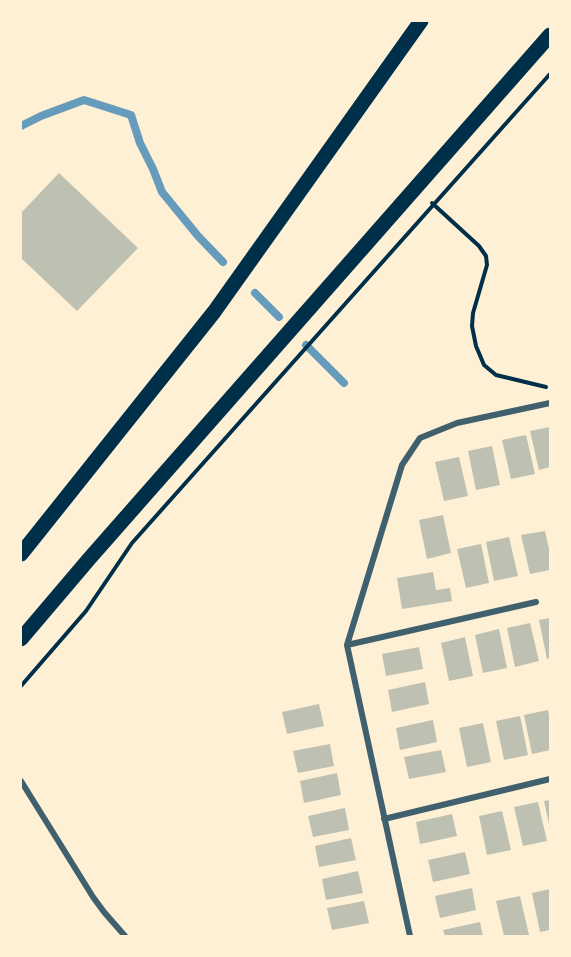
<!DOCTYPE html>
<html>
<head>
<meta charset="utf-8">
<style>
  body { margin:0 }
  #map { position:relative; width:571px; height:957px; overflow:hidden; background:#fdf0d5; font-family:Rubik,sans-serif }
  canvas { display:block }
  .frame { position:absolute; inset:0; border:22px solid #fdf0d5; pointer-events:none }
</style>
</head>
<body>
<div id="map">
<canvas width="571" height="957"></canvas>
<div class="frame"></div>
</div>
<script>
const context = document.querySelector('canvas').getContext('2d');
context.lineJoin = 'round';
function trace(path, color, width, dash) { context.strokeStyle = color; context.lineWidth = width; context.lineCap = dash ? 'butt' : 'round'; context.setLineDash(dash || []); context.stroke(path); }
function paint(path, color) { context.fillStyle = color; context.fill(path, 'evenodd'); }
const stream = new Path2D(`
  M 21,126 L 41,116 L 84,100 L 131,115 L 140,143 L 153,169 L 162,192 L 198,236 L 223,262
  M 255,293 L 279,317
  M 306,345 L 344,383`);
const building = new Path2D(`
  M 59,173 L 138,248 L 77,311 L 21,258 L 21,213 Z
  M 550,427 L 550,467 L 539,470 L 530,431 Z
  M 526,435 L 535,474 L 511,479 L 502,440 Z
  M 492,446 L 500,485 L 476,490 L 468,451 Z
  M 459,457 L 468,496 L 444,501 L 435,462 Z
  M 443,515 L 451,553 L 427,559 L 419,520 Z
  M 545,531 L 550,553 L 550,570 L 530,574 L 521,535 Z
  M 509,537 L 518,576 L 494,581 L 486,542 Z
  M 481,544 L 489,583 L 466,588 L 457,549 Z
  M 433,572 L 436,590 L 450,588 L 452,601 L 402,609 L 397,578 Z
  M 550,618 L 550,658 L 547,659 L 539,620 Z
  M 530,623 L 539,661 L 515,667 L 507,628 Z
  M 499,629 L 507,668 L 483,673 L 475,635 Z
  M 465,637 L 473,676 L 449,681 L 441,643 Z
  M 419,647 L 423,669 L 386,676 L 382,654 Z
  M 425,682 L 429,704 L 392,712 L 388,690 Z
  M 319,704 L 324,726 L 287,734 L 282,712 Z
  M 548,710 L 550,721 L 550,750 L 532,754 L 524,715 Z
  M 520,716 L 528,755 L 504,760 L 496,721 Z
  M 433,720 L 437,742 L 400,750 L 396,728 Z
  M 483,723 L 491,762 L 467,767 L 459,728 Z
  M 330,744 L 334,766 L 298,773 L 293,751 Z
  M 441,750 L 446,772 L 409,779 L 404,757 Z
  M 337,773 L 341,795 L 304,803 L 300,781 Z
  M 550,800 L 550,824 L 549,824 L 544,801 Z
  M 538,802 L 547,841 L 523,846 L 514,807 Z
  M 345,808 L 349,830 L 313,837 L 308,816 Z
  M 502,811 L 511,850 L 487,855 L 479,816 Z
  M 452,814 L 457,836 L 420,844 L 416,822 Z
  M 351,838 L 356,860 L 319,867 L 315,846 Z
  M 465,852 L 470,874 L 433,882 L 428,860 Z
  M 358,871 L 363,893 L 326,900 L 322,879 Z
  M 472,888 L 476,910 L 440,918 L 435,896 Z
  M 550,889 L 550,930 L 540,932 L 532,893 Z
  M 520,896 L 529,935 L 504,936 L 496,901 Z
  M 364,901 L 369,923 L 332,930 L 327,908 Z
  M 480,922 L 483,936 L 445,936 L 443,930 Z`);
const path = new Path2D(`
  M 432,203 L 479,246 L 486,256 L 487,265 L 473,313 L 472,326 L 476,346 L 484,365 L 496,375 L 546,387
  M 21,686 L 86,611 L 132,543 L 550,74`);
const minor = new Path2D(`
  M 347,645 L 536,602
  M 21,781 L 93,897 L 104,912 L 125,936
  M 384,819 L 550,779
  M 410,936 L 347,645 L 402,465 L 420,438 L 457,423 L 550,403`);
const primary = new Path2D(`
  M 21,554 L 214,312 L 421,21
  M 21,639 L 89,559 L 550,35`);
trace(stream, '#669bbc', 8);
paint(building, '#bec0b2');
trace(path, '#003049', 4);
trace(minor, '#3f606c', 6);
trace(primary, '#003049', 15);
</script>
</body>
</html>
